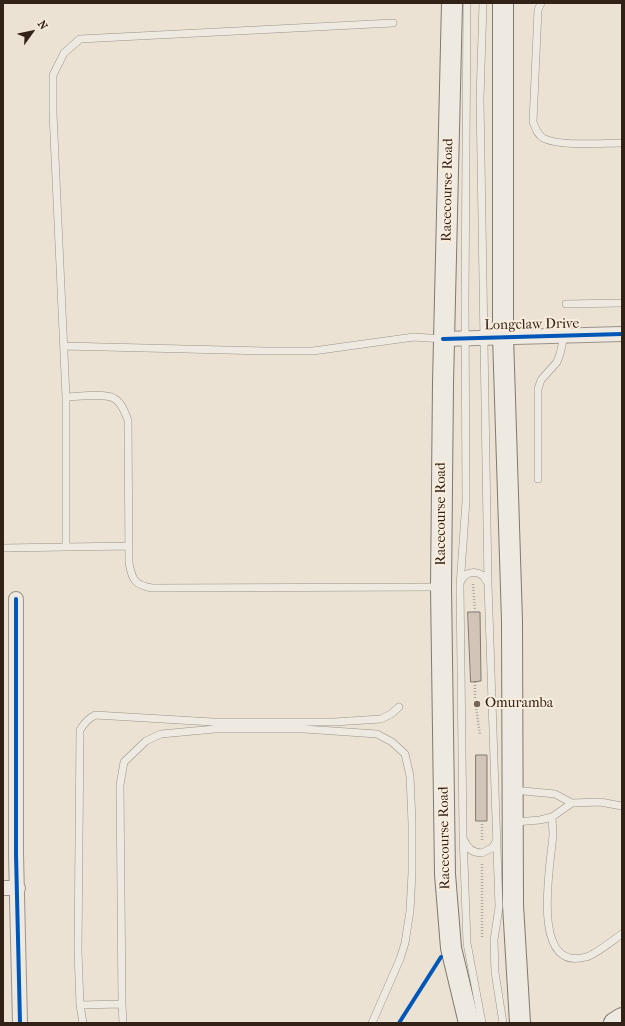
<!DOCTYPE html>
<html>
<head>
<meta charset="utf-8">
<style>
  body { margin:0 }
  #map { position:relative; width:625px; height:1026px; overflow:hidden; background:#ebe2d3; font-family:"IM FELL French Canon",serif }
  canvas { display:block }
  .frame { position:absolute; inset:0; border:4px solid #322117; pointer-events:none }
  .north { position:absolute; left:12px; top:12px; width:40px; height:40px; -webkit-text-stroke:3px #f8eddc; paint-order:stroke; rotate:57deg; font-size:11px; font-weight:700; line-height:16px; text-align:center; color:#322117 }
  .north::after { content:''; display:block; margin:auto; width:14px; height:18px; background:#322117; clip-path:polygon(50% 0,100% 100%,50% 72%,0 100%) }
</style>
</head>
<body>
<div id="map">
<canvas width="625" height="1026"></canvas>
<div class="frame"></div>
<div class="north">N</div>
</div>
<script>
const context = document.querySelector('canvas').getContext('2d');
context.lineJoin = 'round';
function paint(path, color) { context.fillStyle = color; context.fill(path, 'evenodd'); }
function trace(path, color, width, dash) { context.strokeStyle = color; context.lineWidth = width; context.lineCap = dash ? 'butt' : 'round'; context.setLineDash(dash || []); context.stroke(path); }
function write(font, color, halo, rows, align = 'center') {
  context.font = font + ' "IM FELL French Canon",serif'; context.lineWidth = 4; context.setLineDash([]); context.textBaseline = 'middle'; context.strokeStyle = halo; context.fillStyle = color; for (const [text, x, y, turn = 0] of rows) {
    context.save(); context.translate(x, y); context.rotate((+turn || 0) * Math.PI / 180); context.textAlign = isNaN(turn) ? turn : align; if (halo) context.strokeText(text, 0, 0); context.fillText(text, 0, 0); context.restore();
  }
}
const building = new Path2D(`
  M 468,612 L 480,612 L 481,681 L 471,682 Z
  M 476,755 L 487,755 L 487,821 L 476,821 Z`);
const path = new Path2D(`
  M 473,584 L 475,612
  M 475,682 L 475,700 L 480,735
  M 482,821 L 482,841
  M 482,937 L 482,864`);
const lane = new Path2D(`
  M 467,3 L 465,301 L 466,501 L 460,586 L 463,834 L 467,943 L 482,1023
  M 483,3 L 480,99 L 488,584 L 499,907 L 494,940 L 495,972 L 503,1023
  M 541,3 L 538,10 L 533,122 C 536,129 537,134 543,138 C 560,147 602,143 622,143
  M 566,304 L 622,303
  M 64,346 L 266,351 L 313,351 L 414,337 L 443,339
  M 66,397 C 78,397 106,392 115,399 C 122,403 125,413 128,420 L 129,563 C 132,580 135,585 152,588 L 439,587
  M 538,479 L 538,389 L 541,380 L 557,362 L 560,354 L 564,336
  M 66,546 L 66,397 L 53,113 L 53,75 L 64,53 L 80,39 L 393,23
  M 3,548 L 129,546
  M 461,581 C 467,569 482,570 487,582
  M 513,790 L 555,794 L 572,803 L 600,802 L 622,806
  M 552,817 C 552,823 553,829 553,835 C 551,862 529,973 586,957 C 595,955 613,940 622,934
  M 515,822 L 540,820 L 552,817 L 572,803
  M 464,840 C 467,848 473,853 482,853 L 492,848 L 497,840
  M 122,1004 L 80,1005 L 78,951 L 80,730 C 84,723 88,719 95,715 L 213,722 L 334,722 L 381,719 L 391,714 L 399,707
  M 80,1005 L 83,1023
  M 123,1023 L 122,1004 L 120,785 L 124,762 L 146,741 L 161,734 L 215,729 L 304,729 L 377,734 L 392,742 L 405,754 L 410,776 L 412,823 L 412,873 L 410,911 L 405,943 L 400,959 L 372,1023`);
const street = new Path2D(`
  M 443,339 L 622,334
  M 16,599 L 16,854 L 20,1023
  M 3,888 L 18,888`);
const secondary = new Path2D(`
  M 452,3 L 443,383 L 441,587 L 445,874 L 451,948 L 469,1023
  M 503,3 L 503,336 L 512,621 L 513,905 L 520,1023
  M 614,1023 L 622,1018`);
const cycleway = new Path2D(`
  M 443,339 L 622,334
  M 16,599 L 16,854 L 20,1023
  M 399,1023 L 441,957`);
const markers = [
  [477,704,4,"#736559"]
];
const streetNames = [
  ["Racecourse Road",448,190,-89],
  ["Longclaw Drive",532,325,-1],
  ["Racecourse Road",442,514,-90],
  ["Racecourse Road",445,838,-91]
];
const poiNames = [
  ["Omuramba",485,704]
];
paint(building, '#d3c4b8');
trace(building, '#807971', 1);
trace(lane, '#9b938a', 8);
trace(street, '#9b938a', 16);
trace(secondary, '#807971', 22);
trace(path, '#aba69f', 2.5, [1, 2]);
trace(lane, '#eeeae2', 7);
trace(street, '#eeeae2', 14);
trace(secondary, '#eeeae2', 20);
trace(cycleway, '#0057b8', 4);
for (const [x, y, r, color] of markers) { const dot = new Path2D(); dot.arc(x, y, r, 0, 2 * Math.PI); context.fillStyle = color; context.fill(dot); trace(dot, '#f8eddc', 1.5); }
write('14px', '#322117', '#f8eddc', streetNames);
write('14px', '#322117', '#f8eddc', poiNames, 'left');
</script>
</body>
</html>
